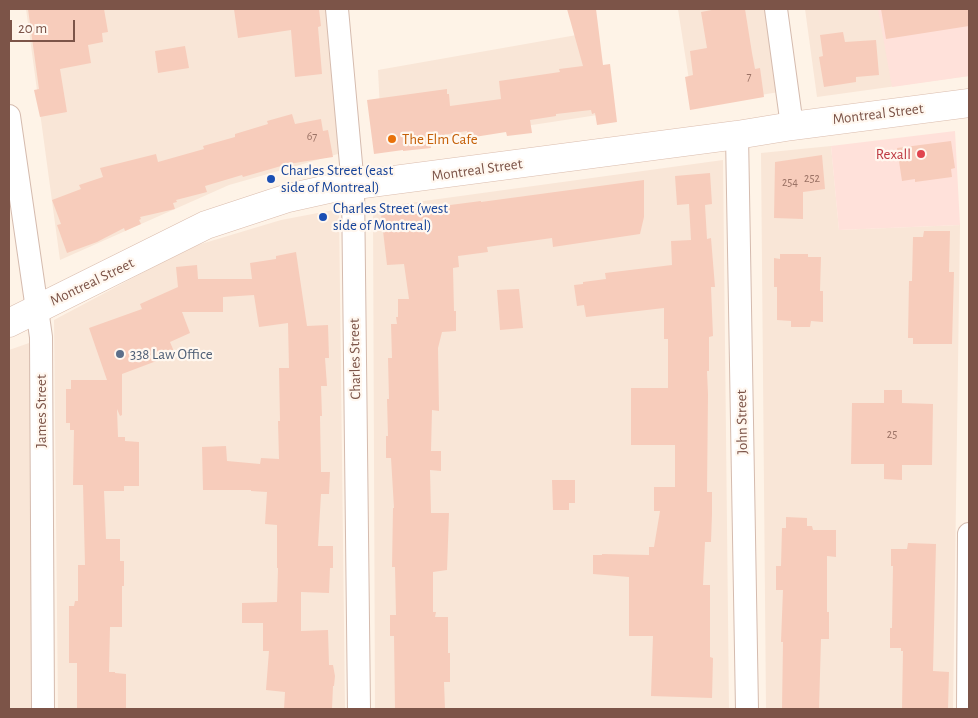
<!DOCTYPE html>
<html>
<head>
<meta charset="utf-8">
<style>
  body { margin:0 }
  #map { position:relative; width:978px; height:718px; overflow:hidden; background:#fef3e7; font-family:"Alegreya Sans",sans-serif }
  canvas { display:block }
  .frame { position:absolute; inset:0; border:10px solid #7c5448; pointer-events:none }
  .scale { position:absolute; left:10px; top:20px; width:65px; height:22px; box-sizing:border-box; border:2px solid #7c5448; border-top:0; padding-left:6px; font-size:15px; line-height:18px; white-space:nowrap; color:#7c5448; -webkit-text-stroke:4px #fff7ef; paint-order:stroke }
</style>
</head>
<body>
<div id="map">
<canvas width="978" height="718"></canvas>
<div class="frame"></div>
<div class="scale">20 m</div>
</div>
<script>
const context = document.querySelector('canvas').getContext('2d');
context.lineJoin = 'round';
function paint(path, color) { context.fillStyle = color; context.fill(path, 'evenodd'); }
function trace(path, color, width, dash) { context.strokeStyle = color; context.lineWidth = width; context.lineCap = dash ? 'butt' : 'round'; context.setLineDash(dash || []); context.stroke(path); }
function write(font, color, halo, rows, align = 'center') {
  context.font = font + ' "Alegreya Sans",sans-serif'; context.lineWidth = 4.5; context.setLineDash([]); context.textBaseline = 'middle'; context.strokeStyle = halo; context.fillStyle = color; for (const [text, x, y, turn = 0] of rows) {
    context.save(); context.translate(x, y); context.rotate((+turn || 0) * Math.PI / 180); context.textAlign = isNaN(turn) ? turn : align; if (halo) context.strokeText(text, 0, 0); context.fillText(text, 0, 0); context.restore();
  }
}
const residential = new Path2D(`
  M 26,9 L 327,9 L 345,152 L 229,185 L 60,260 Z
  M 678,9 L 766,9 L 779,92 L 693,106 Z
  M 805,9 L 969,9 L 969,76 L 817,97 Z
  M 588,33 L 604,114 L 382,148 L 378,70 Z
  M 831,146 L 839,230 L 960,225 L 953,709 L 766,709 L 761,153 Z
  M 723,160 L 729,709 L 375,709 L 373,208 Z
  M 339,209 L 345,709 L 58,709 L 54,320 L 191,247 L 281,220 Z
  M 32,342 L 34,709 L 9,709 L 9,350 Z`);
const commercial = new Path2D(`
  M 878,9 L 969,9 L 969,76 L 892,87 Z
  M 955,131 L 960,225 L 839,230 L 831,146 Z`);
const building = new Path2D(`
  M 28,9 L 104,9 L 108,32 L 102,33 L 103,42 L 88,45 L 91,63 L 60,69 L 67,112 L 40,117 L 34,90 L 39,89 Z
  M 234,9 L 319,9 L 321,26 L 318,27 L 322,74 L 295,77 L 291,30 L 238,38 Z
  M 567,9 L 596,9 L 603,65 L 610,64 L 617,122 L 597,125 L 595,113 L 592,114 L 591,110 L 556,114 L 556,116 L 530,120 L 532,133 L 507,136 L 506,132 L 468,138 L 467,131 L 430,137 L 431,148 L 403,151 L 403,150 L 374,154 L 367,100 L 447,89 L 447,94 L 449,94 L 450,106 L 501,99 L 499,81 L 560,72 L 559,69 L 583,66 Z
  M 717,9 L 745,9 L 752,53 L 755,69 L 760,68 L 764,97 L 690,110 L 685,77 L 693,75 L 690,51 L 707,48 L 701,12 Z
  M 881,9 L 969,9 L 969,26 L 886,39 Z
  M 843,32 L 845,42 L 876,40 L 879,75 L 856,77 L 856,82 L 824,87 L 819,57 L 823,56 L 820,35 Z
  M 185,46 L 189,68 L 158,73 L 155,51 Z
  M 292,114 L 295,124 L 321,119 L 323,131 L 328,130 L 333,157 L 288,164 L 243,177 L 242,175 L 205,186 L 207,192 L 176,200 L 177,202 L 173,203 L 175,209 L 140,217 L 141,219 L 139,220 L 141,224 L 125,231 L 124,228 L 97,242 L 67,253 L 57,225 L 61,224 L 52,200 L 81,189 L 79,185 L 103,177 L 100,168 L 156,154 L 158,162 L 204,149 L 203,146 L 235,137 L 235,134 L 268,124 L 267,121 Z
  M 951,141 L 955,168 L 951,169 L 952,177 L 915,182 L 915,179 L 902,181 L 897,148 Z
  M 822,155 L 825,189 L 803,192 L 803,219 L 774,218 L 775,162 Z
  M 710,173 L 712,204 L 705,205 L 707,239 L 711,238 L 715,287 L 711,287 L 713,336 L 709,337 L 709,371 L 707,371 L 708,394 L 707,492 L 712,492 L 712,514 L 711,542 L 705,542 L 703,585 L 710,585 L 710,657 L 713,658 L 712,698 L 651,696 L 653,636 L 629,636 L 629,577 L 593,574 L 593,555 L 602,555 L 602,554 L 649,555 L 649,547 L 654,547 L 660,511 L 654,511 L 654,487 L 675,487 L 675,445 L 631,445 L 631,388 L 668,388 L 668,339 L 664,339 L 664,308 L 586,317 L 584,305 L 577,306 L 574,285 L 583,284 L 583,282 L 606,279 L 605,273 L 672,265 L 671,241 L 691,240 L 689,204 L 677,205 L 675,176 Z
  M 644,180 L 644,217 L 640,234 L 553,247 L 552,238 L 487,247 L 488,252 L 458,256 L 459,267 L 453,268 L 454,311 L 456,311 L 456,331 L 442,332 L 438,348 L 439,411 L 432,410 L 431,451 L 441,451 L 441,471 L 430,470 L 431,513 L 449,513 L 447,570 L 433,572 L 433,612 L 436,612 L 435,617 L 448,617 L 448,653 L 450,653 L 450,682 L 444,682 L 445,709 L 395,709 L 394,636 L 390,636 L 390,615 L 396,615 L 395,567 L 392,567 L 393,508 L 394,508 L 391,458 L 386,458 L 386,436 L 388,436 L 387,399 L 389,399 L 388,358 L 392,358 L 391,324 L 397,324 L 396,317 L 398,317 L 398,299 L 409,299 L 404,264 L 387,265 L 381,214 L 481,201 L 481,202 Z
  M 924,231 L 950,231 L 949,272 L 954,272 L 952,344 L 913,344 L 913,338 L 908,338 L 909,281 L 912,281 L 913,237 L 923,237 Z
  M 296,252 L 307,326 L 328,325 L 329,358 L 325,358 L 327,386 L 321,386 L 322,416 L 320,416 L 321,472 L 330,472 L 329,494 L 321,494 L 318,546 L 333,546 L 333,568 L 330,568 L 329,593 L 301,592 L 301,631 L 328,630 L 329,665 L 333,665 L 335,676 L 334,686 L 333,686 L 332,709 L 284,709 L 285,692 L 266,690 L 269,651 L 263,651 L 263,623 L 242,623 L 242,603 L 277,602 L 278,568 L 277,568 L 277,525 L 265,524 L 267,492 L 251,491 L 251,490 L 203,490 L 202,447 L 226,446 L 227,461 L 260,464 L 261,458 L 279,459 L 278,421 L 280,421 L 279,368 L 289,368 L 288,323 L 259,327 L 254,295 L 223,297 L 223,312 L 182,312 L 190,333 L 170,342 L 175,354 L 122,374 L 122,415 L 120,416 L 117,409 L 118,437 L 125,437 L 125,441 L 139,442 L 139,486 L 124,486 L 124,491 L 104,491 L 106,539 L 120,539 L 120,561 L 124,561 L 124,586 L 122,586 L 122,627 L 110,627 L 109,672 L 115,672 L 115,673 L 126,674 L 126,709 L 77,709 L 77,663 L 69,663 L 69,606 L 74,606 L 75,601 L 78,601 L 78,565 L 85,565 L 83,485 L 73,485 L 74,430 L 70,430 L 70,423 L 66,423 L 66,389 L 71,389 L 71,380 L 107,380 L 89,328 L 142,309 L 140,304 L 178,287 L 176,267 L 197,265 L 198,279 L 252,279 L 250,263 L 276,259 L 276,256 Z
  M 780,254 L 808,254 L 808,257 L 821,257 L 820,291 L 823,291 L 823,322 L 811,321 L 810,327 L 791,327 L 791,321 L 777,320 L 777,287 L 774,287 L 774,258 L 780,259 Z
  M 519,289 L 523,328 L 500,330 L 497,290 Z
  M 884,390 L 902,390 L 902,403 L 933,404 L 932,465 L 902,465 L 902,480 L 884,479 L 884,464 L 851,464 L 852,403 L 884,403 Z
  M 552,480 L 575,480 L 575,503 L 569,503 L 569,510 L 553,510 Z
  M 786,517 L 807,518 L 807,526 L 812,526 L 813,530 L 836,530 L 836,557 L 827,556 L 827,612 L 829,612 L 829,639 L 821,639 L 819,709 L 782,709 L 783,642 L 781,642 L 783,590 L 776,590 L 776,566 L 781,566 L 782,528 L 786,528 Z
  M 908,543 L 936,544 L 933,671 L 949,672 L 948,709 L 902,709 L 903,651 L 901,651 L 901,648 L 890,648 L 890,628 L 892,628 L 893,566 L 891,566 L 891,549 L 907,549 Z`);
const street = new Path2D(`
  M 337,9 L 353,186 L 359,709
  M 776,9 L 792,126
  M 9,116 L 41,337 L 43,709
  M 737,135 L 747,709
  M 968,709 L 969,534`);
const secondary = new Path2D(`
  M 9,323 L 206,225 L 288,198 L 333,188 L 737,135 L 792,126 L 969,103`);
const markers = [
  [392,139,5,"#e8710a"],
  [921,154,5,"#e0444e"],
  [271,179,5,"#1a4fb4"],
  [323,217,5,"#1a4fb4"],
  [120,354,5,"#5c6f8a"]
];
const numberNames = [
  ["7",749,76],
  ["67",312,136],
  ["252",812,178],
  ["254",790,182],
  ["25",892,434]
];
const streetNames = [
  ["Montreal Street",878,114,-7],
  ["Montreal Street",477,170,-8],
  ["Montreal Street",92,282,-26],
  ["Charles Street",355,359,-91],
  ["James Street",41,411,-90],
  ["John Street",742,422,-91]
];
const foodNames = [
  ["The Elm Cafe",402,139]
];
const healthNames = [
  ["Rexall",911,154]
];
const transitNames = [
  ["Charles Street (east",281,170],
  ["side of Montreal)",281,187],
  ["Charles Street (west",333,208],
  ["side of Montreal)",333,225]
];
const serviceNames = [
  ["338 Law Office",130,354]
];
paint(residential, '#f9e6d7');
paint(commercial, '#ffe1da');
paint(building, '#f7ccbb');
trace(street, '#d5bbae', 24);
trace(secondary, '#dabcad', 29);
trace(street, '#fff', 22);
trace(secondary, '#fff', 28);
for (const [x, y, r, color] of markers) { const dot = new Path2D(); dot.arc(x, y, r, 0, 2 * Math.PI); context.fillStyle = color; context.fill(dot); trace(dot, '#fff7ef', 2); }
write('12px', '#9b7265', null, numberNames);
write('15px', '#7c5448', '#fff7ef', streetNames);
write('15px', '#c56008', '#fff7ef', foodNames, 'left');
write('15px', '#be3a42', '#fff7ef', healthNames, 'right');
write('15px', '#164399', '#fff7ef', transitNames, 'left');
write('15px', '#4e5e75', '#fff7ef', serviceNames, 'left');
</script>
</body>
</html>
